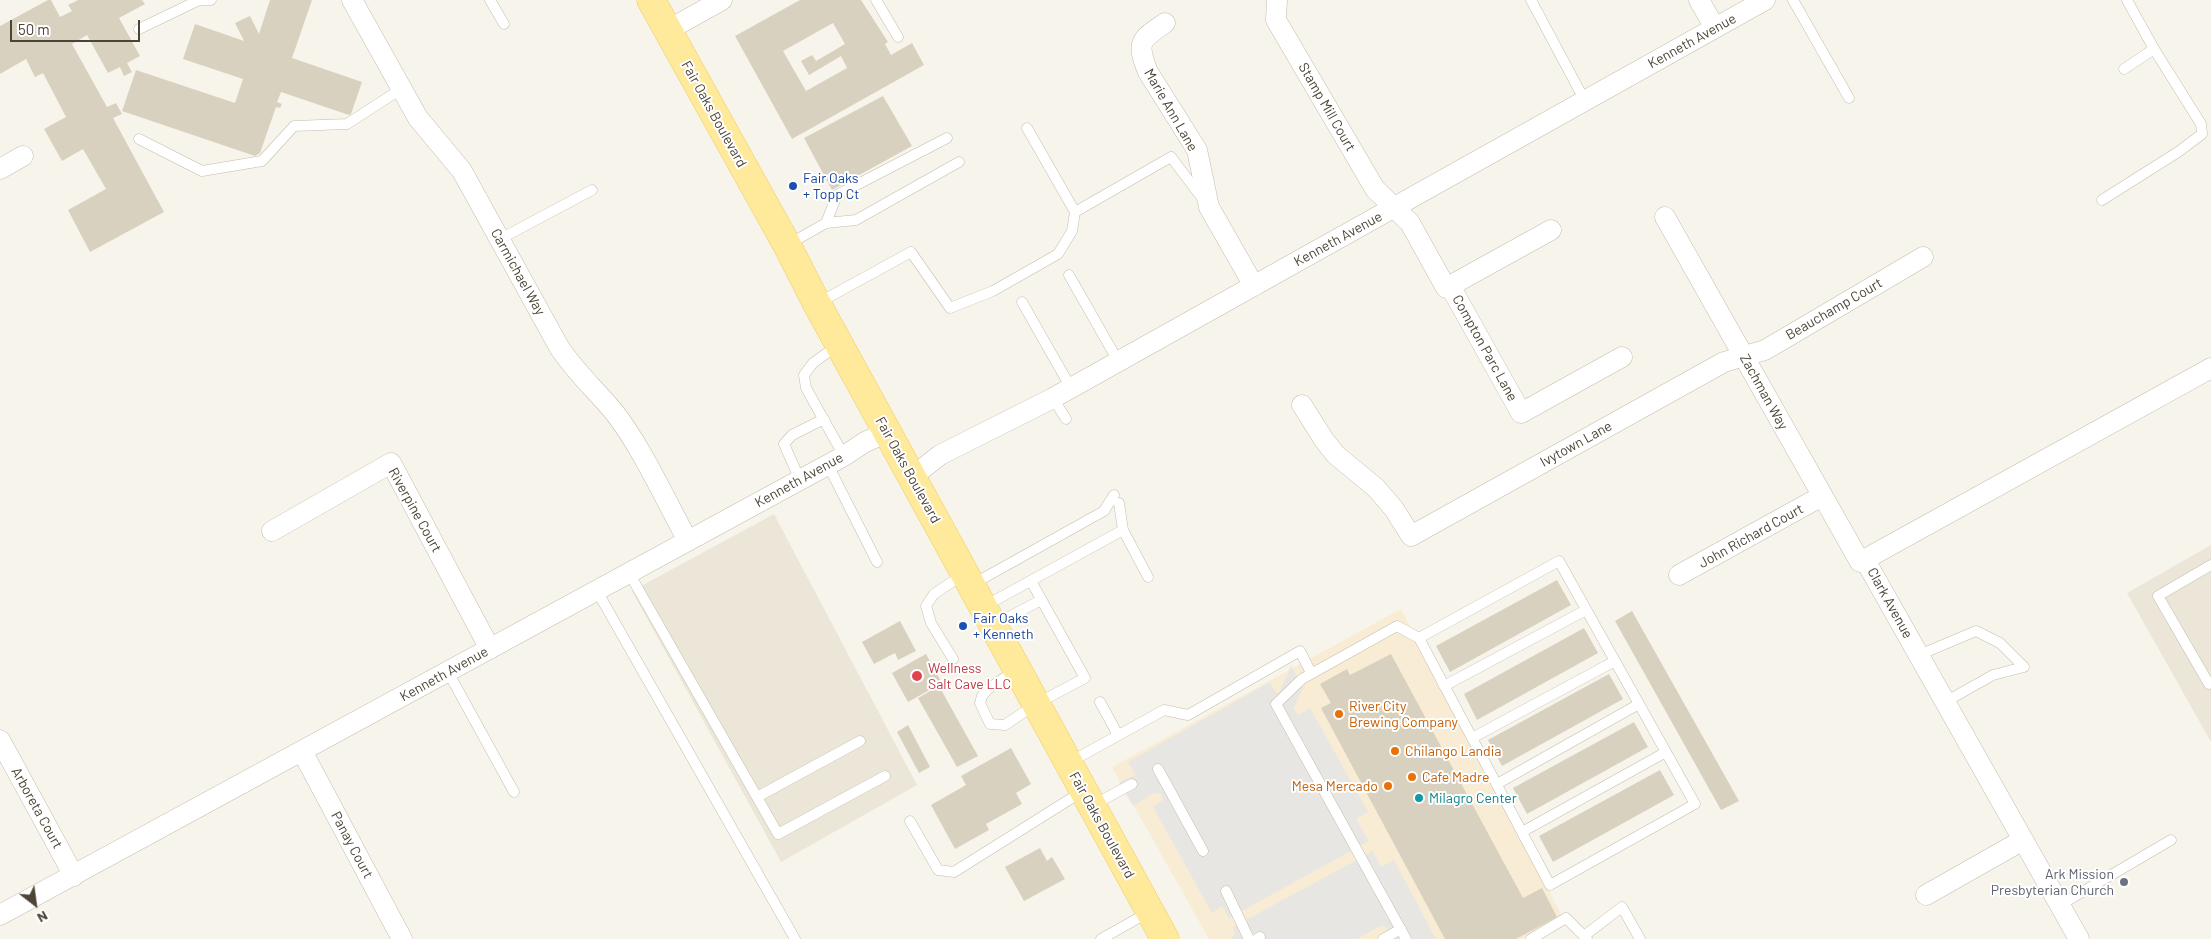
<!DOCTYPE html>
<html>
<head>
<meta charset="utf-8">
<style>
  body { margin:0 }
  #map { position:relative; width:2211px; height:939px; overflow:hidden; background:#f7f4eb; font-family:Barlow,sans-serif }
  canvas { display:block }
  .north { position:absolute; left:10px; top:879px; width:50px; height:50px; -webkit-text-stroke:4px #fff; paint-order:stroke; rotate:150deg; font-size:14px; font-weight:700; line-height:20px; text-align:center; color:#4c4537 }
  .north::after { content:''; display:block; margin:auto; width:18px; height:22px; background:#4c4537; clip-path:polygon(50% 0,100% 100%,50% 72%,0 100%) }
  .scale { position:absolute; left:10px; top:20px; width:130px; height:22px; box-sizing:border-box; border:2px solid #4c4537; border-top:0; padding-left:6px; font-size:15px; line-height:18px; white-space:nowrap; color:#4c4537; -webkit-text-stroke:4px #fff; paint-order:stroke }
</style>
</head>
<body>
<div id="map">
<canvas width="2211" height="939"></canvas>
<div class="north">N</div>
<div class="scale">50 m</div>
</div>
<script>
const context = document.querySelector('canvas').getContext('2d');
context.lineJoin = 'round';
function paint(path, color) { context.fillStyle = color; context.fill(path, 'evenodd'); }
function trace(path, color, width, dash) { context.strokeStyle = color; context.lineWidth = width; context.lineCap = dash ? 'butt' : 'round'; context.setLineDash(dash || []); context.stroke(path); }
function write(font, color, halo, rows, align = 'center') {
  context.font = font + ' Barlow,sans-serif'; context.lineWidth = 4; context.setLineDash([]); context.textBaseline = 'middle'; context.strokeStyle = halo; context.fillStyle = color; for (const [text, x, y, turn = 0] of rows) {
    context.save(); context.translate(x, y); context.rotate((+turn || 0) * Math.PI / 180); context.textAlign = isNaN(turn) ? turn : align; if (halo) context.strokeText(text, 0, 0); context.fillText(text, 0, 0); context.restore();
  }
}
const residential = new Path2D(`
  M 774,514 L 917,785 L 781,862 L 632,591 Z
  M 2211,545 L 2211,742 L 2127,593 Z`);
const commercial = new Path2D(`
  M 1401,609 L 1562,916 L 1522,939 L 1209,939 L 1112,767 Z`);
const parking = new Path2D(`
  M 1291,666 L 1303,688 L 1294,708 L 1298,715 L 1310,708 L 1368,812 L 1356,819 L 1369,841 L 1229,918 L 1222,906 L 1212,913 L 1153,807 L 1163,800 L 1161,794 L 1154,793 L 1133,806 L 1119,782 L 1136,775 L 1128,762 L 1270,682 L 1276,693 L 1279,693 Z
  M 1373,851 L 1381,867 L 1394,860 L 1436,939 L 1396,939 L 1390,930 L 1382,925 L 1357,939 L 1231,939 L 1235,934 L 1233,927 Z`);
const building = new Path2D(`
  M 48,0 L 51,0 L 60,17 L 72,11 L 68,5 L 78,0 L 142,0 L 145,4 L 119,18 L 140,56 L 127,63 L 132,72 L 124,76 L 120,67 L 108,73 L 87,35 L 72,44 L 107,107 L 116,103 L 122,114 L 113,118 L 164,212 L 90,252 L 68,210 L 106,189 L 83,149 L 62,161 L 44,129 L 66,117 L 43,73 L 35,77 L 26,59 L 0,74 L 0,26 Z
  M 270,0 L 312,0 L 292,58 L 362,82 L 351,114 L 349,115 L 281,92 L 277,102 L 282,104 L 280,108 L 276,107 L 260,153 L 255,156 L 122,111 L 136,70 L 235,103 L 243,79 L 183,59 L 195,24 L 244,41 L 235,23 L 250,16 L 259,34 Z
  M 800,0 L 861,0 L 888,42 L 885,44 L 891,55 L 912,43 L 924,65 L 792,139 L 735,36 ZM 833,23 L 845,44 L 816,61 L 812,55 L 801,61 L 809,75 L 841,56 L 847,68 L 806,91 L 783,51 Z
  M 883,96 L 912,146 L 832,190 L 804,138 Z
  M 1557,580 L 1571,605 L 1450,672 L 1436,646 Z
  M 1632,611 L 1739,801 L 1721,810 L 1615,621 Z
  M 900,621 L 916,651 L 898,660 L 895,653 L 874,664 L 862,642 Z
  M 1584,628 L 1598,653 L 1477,720 L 1464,694 Z
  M 926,654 L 942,683 L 908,702 L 892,673 Z
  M 1391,654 L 1523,898 L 1542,888 L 1557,917 L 1516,939 L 1445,939 L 1321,708 L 1331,703 L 1320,684 L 1347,669 L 1350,675 Z
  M 1609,674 L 1623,699 L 1502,766 L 1488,740 Z
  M 939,686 L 978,756 L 957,767 L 918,698 Z
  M 1634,722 L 1648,747 L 1527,814 L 1513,788 Z
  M 908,725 L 930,767 L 919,773 L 897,732 Z
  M 1011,748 L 1031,784 L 1016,793 L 1022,804 L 986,824 L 989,830 L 955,849 L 931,805 L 966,785 L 961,776 Z
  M 1660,770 L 1674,795 L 1553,862 L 1539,836 Z
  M 1040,848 L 1047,861 L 1052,857 L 1065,879 L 1024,901 L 1005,867 Z`);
const lane = new Path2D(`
  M 197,0 L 211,0
  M 490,0 L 504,24
  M 876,0 L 898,37
  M 1531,0 L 1585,101
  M 1793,0 L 1849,98
  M 139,29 L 197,1
  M 2124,69 L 2154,49 L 2127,0
  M 1027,128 L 1075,212 L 1171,157 L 1202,198
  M 139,139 L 202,171 L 262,161 L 294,126 L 347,124 L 401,89
  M 2102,200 L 2178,152 L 2202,134 L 2201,124 L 2154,49
  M 826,223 L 837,195 L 947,138
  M 500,239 L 592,190
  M 789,244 L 826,223 L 856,220 L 959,162
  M 1069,275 L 1118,361
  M 1022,302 L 1071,388
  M 818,303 L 911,252 L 950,308 L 993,291 L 1058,254 L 1072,231 L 1075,212
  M 838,345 L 813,363 L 804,375 L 806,388 L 844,456
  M 1053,398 L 1066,419
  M 828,465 L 877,562
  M 800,480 L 784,444 L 792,435 L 824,419
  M 1123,530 L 1148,577
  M 2211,565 L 2158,596 L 2209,684 L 2211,683
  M 629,573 L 778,834 L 885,776
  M 973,584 L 1104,511 L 1114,495
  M 597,591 L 795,939
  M 983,607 L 1123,530 L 1119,503
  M 994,625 L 1041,600
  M 1919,655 L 1976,631 L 2000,643 L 2024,667 L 1993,675 L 1945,702
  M 953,659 L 931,623 L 926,606 L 934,594 L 964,574
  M 1017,669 L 988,689 L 982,696 L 980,703 L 990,724 L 1005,725 L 1036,704 L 1085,678 L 1031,581
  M 448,672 L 514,792
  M 1444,686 L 1586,610
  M 1100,702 L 1118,735
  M 1472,738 L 1615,661
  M 1070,762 L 1164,710 L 1188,715 L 1300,651 L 1311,673
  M 1158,769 L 1203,851
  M 1497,784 L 1639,704
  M 757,797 L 860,741
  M 1093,805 L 1132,784
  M 910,821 L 938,870 L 954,872 L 1083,791
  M 1522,832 L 1666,752
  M 1226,891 L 1249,939
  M 2060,905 L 2171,840
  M 1584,936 L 1622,907 L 1640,939
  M 1101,939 L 1149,912
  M 1257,939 L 1260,937
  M 1383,939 L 1401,929
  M 1406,939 L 1276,704 L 1302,679 L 1397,626 L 1419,638 L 1550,885 L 1695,804 L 1559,561 L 1419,638
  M 1531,939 L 1566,918 L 1587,939`);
const street = new Path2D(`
  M 352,0 L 418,118 L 462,171 L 559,347 C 576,373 595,389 614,412 C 641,446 666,501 688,541
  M 1277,0 L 1276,20 L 1375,189 L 1410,223 L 1446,288 L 1551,230
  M 1699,0 L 1715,28
  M 1165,23 C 1140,40 1136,42 1148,72 L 1197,150 L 1209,207 L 1254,286
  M 668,30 L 722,0
  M 0,169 L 23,156
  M 1665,217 L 1860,562 L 2211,368
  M 1450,286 L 1521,413 L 1622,357
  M 1302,405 L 1324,440 L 1336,455 L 1376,488 L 1394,509 L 1411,536 L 1724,362 L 1765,350 L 1923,257
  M 912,477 L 940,455 L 1053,398 L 1765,0
  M 272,531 L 391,463 L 490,649
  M 1865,560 L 2079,939
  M 1679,575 L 1822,496
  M 0,740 L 74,876
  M 302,751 L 402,939
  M 1926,895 L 2023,840
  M 0,915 L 844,456 L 865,442 L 888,432`);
const primary = new Path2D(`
  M 651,0 L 787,245 L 817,304 L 1165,939`);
const markers = [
  [793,186,5,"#1a4fb4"],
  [963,626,5,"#1a4fb4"],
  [917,676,6,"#e0444e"],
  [1339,714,5,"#e8710a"],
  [1395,751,5,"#e8710a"],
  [1412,777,5,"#e8710a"],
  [1388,786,5,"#e8710a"],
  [1419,798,5,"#0f9aa8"],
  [2124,882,5,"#6b7280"]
];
const streetNames = [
  ["Kenneth Avenue",1692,41,-29],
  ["Stamp Mill Court",1327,107,60],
  ["Marie Ann Lane",1171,110,60],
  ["Fair Oaks Boulevard",714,114,61],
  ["Kenneth Avenue",1338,239,-29],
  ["Carmichael Way",518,272,61],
  ["Beauchamp Court",1834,309,-30],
  ["Compton Parc Lane",1485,348,61],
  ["Zachman Way",1764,392,61],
  ["Ivytown Lane",1576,444,-29],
  ["Fair Oaks Boulevard",908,470,61],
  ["Kenneth Avenue",799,480,-29],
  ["Riverpine Court",415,510,61],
  ["John Richard Court",1751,536,-29],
  ["Clark Avenue",1890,603,61],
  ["Kenneth Avenue",444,674,-29],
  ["Arboreta Court",37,808,61],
  ["Fair Oaks Boulevard",1102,825,61],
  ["Panay Court",352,845,62]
];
const transitNames = [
  ["Fair Oaks",803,178],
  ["+ Topp Ct",803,194],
  ["Fair Oaks",973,618],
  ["+ Kenneth",973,634]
];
const healthNames = [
  ["Wellness",928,668],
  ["Salt Cave LLC",928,684]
];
const foodNames = [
  ["River City",1349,706],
  ["Brewing Company",1349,722],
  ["Chilango Landia",1405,751],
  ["Cafe Madre",1422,777],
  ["Mesa Mercado",1378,786,"right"]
];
const cultureNames = [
  ["Milagro Center",1429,798]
];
const worshipNames = [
  ["Ark Mission",2114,874],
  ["Presbyterian Church",2114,890]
];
paint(residential, '#ebe6d8');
paint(commercial, '#f9ecd5');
paint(parking, '#e8e6e2');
paint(building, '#d9d1bf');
trace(lane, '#c3bdac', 11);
trace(street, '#c3bdac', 21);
trace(primary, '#efcd60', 29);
trace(lane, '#fff', 10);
trace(street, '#fff', 20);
trace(primary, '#ffe99b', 28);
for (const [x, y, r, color] of markers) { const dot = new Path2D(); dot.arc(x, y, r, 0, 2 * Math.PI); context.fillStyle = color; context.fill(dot); trace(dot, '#fff', 2); }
write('14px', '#4c4537', '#fff', streetNames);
write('14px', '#164399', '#fff', transitNames, 'left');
write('14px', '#be3a42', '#fff', healthNames, 'left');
write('14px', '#c56008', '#fff', foodNames, 'left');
write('14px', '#0d838f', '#fff', cultureNames, 'left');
write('14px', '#5b616d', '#fff', worshipNames, 'right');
</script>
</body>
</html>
